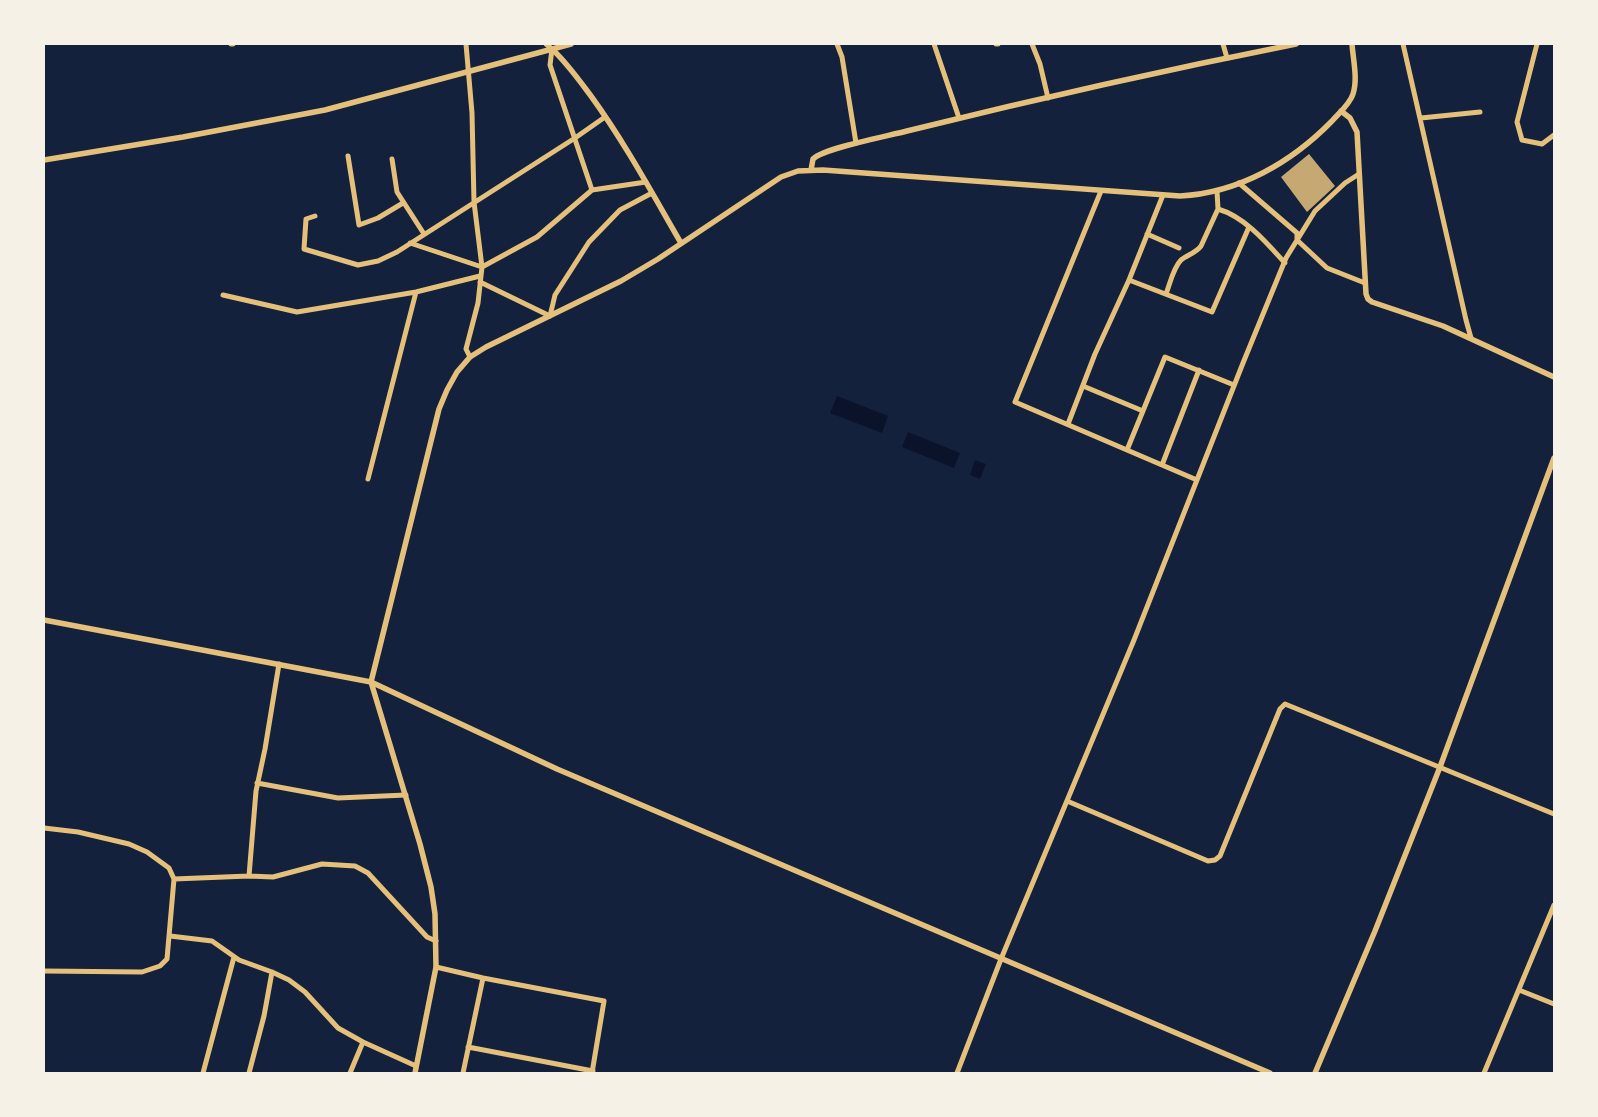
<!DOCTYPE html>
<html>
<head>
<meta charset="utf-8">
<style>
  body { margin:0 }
  #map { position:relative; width:1598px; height:1117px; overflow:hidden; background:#14213d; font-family:Signika,sans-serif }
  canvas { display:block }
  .frame { position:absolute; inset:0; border:45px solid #f6f1e7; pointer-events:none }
</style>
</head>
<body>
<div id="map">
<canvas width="1598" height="1117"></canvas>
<div class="frame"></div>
</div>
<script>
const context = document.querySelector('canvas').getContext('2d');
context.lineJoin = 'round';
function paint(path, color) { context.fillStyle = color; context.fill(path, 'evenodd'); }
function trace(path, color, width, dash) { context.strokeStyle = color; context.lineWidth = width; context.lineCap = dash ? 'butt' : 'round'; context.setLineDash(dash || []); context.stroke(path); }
const water = new Path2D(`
  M 837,396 L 888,416 L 882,433 L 830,413 Z
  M 908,432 L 960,453 L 954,468 L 902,447 Z
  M 975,460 L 986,464 L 980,479 L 970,475 Z`);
const building = new Path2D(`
  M 1309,154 L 1335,186 L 1307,212 L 1281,177 Z`);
const minor = new Path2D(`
  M 231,44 L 233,44
  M 466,44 L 472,113 L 474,202 L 482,267 L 478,303 L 466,349 L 470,357
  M 546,44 L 552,49 L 550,65 L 592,190
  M 837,44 L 842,57 L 856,143
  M 934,44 L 959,118
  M 996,44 L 998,44
  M 1032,44 L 1040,64 L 1048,98
  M 1223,44 L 1227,58
  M 1403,44 L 1466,320 L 1471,338
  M 1537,44 L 1517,122 L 1522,140 L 1542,144 L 1554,135
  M 1421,118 L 1480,112
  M 348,156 L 359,225 L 378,218 L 403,203
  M 392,159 L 397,192 L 424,234
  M 1239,183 L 1297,233 L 1297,240 L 1327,268 L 1365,283
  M 1101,191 L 1015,402 L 1197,480
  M 1217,191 L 1218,209 C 1245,217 1266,242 1285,263
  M 315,216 L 306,219 L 304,249 L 358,265 L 378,261 L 397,252 L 575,138 L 605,117
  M 1147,234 L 1179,248
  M 410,243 L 482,267 L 537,237 L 592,190 L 646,182
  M 1129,280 L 1212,312 L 1249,227
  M 480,282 L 550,316 L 555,295 L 589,242 L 620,210 L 652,193
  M 1166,294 C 1170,284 1173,268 1181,260 C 1187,255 1196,253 1201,246 L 1218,209
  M 223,295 L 297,312 L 416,292 L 480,276
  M 1083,386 L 1143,411
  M 1068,424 L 1095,354 L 1129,280 L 1163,195
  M 1127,450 L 1165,357 L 1234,385
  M 1162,465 L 1199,370
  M 368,479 L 416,292
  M 257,783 L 338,798 L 406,795
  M 1067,801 L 1208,861 L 1215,860 L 1220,856 L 1280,709 L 1285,704 L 1554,814
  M 44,828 L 78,832 L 129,844 L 147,852 L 169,868 L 174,879 L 167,959 L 160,966 L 142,972 L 44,971
  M 249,876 L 256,791 L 265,749 L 279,664
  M 174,879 L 249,876 L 273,877 L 322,864 L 355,866 L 368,873 L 427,937 L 436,941
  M 170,936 L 212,941 L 239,960 L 272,972 L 289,980 L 305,992 L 338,1028 L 363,1042 L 416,1066
  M 436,967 L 483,978 L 604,1001 L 592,1073
  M 1519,990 L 1554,1004
  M 468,1047 L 593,1071
  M 203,1073 L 234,957
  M 249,1073 L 264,1016 L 272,972
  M 350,1073 L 363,1042
  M 463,1073 L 483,978
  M 957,1073 L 1001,959 L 1134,640 L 1243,363 L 1286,258 L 1315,211 L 1345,183 L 1359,174
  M 1484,1073 L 1554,905`);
const tertiary = new Path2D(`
  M 552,49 C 567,63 579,80 591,96 C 625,143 652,193 681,243
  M 1341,111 L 1350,118 L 1357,132 L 1366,294 L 1368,299 L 1372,302 L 1443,326 L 1554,377
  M 44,160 L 183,137 L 325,110 L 571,44
  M 811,170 L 813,159 C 824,148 888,136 907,131 C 1036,99 1165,70 1296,44
  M 44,620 L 371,682 L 557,769 L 1270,1073
  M 415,1073 L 436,967 L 435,914 L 431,887 L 420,844 L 371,682 L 439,409 L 447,390 L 457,372 L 470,357 L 486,347 L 621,281 L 658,259 L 781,177 L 798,171 L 823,170 L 1180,196 C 1239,193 1292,162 1332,121 C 1339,113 1350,104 1353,94 C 1358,79 1353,59 1352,44
  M 1315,1073 L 1375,931 L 1440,767 L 1554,458`);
paint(water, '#0b132b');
paint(building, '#c6a872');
trace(minor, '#e5c07b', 5);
trace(tertiary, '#e5c07b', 5.5);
</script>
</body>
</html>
